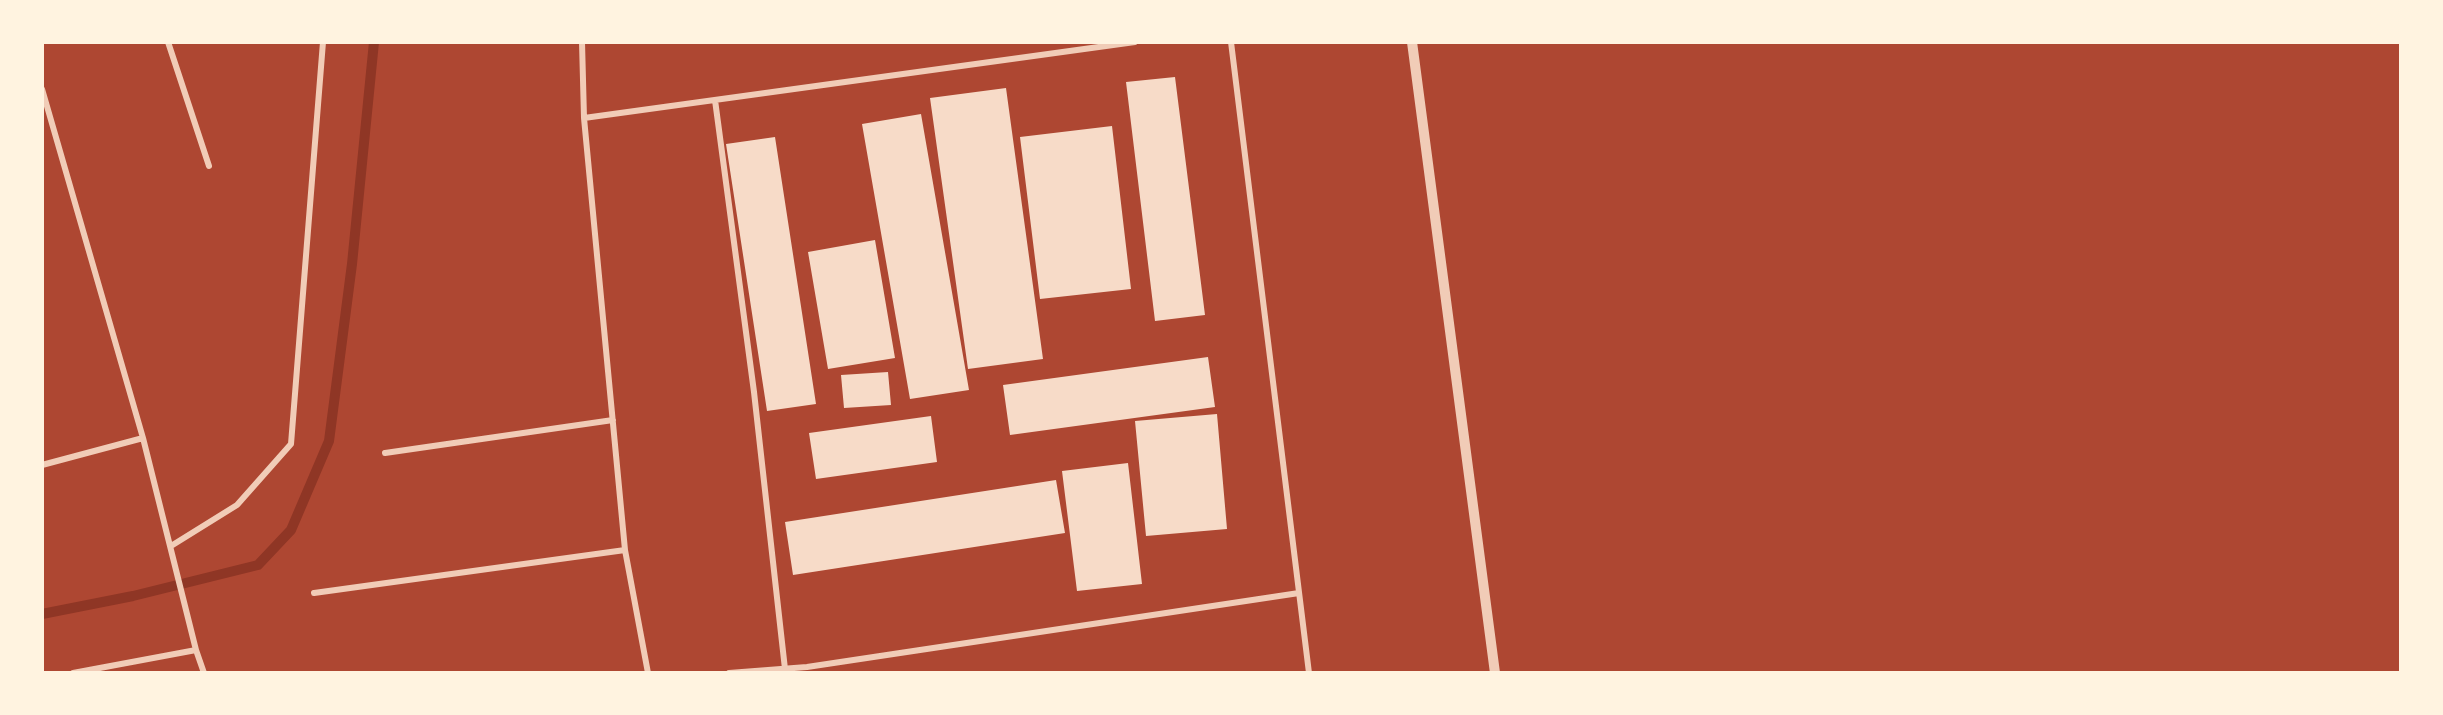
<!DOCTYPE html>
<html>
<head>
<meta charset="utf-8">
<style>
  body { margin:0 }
  #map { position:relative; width:2443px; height:715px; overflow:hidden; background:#c8553d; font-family:"Asap Condensed",sans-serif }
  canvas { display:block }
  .frame { position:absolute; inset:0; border:44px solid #fff3e0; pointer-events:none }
</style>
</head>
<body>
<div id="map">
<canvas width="2443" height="715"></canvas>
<div class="frame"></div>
</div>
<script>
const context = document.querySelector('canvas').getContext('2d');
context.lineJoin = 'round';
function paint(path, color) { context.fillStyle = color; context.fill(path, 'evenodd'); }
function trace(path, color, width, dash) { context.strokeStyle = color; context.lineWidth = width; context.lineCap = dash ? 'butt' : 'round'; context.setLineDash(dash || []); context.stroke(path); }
const green = new Path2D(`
  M 42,42 L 2401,42 L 2401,673 L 42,673 Z`);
const stream = new Path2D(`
  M 42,614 L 133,596 L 258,565 L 291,530 L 329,441 L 352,264 L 374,42`);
const building = new Path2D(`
  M 1175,77 L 1205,315 L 1155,321 L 1126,82 Z
  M 1006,88 L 1043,359 L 968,369 L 930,98 Z
  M 921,114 L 969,390 L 910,399 L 862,124 Z
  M 1112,126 L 1131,289 L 1040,299 L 1020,137 Z
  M 775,137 L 816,404 L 767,411 L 726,144 Z
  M 875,240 L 895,358 L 828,369 L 808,252 Z
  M 1208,357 L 1215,407 L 1010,435 L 1003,385 Z
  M 888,372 L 891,405 L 844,408 L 841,375 Z
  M 1217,414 L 1227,529 L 1146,536 L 1135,421 Z
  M 931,416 L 937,462 L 816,479 L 809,433 Z
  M 1128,463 L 1142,584 L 1077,591 L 1062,471 Z
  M 1056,480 L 1065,533 L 793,575 L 785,522 Z`);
const minor = new Path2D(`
  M 168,42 L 209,166
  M 582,42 L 584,118 L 625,550 L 648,673
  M 1231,42 L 1309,673
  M 42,89 L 143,438 L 196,650 L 204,673
  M 715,100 L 754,392 L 785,669
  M 584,118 L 1135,42
  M 385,453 L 613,420
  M 42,465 L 143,438
  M 171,546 L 237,505 L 291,444 L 323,42
  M 314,593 L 625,550
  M 73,673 L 196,650
  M 729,673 L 807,667 L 1299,593`);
const tertiary = new Path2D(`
  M 1412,42 L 1495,673`);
paint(green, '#ae4732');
trace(stream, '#8f3625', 10);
paint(building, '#f7dbc8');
trace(minor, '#f1ccb7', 6);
trace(tertiary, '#f1ccb7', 10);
</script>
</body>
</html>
